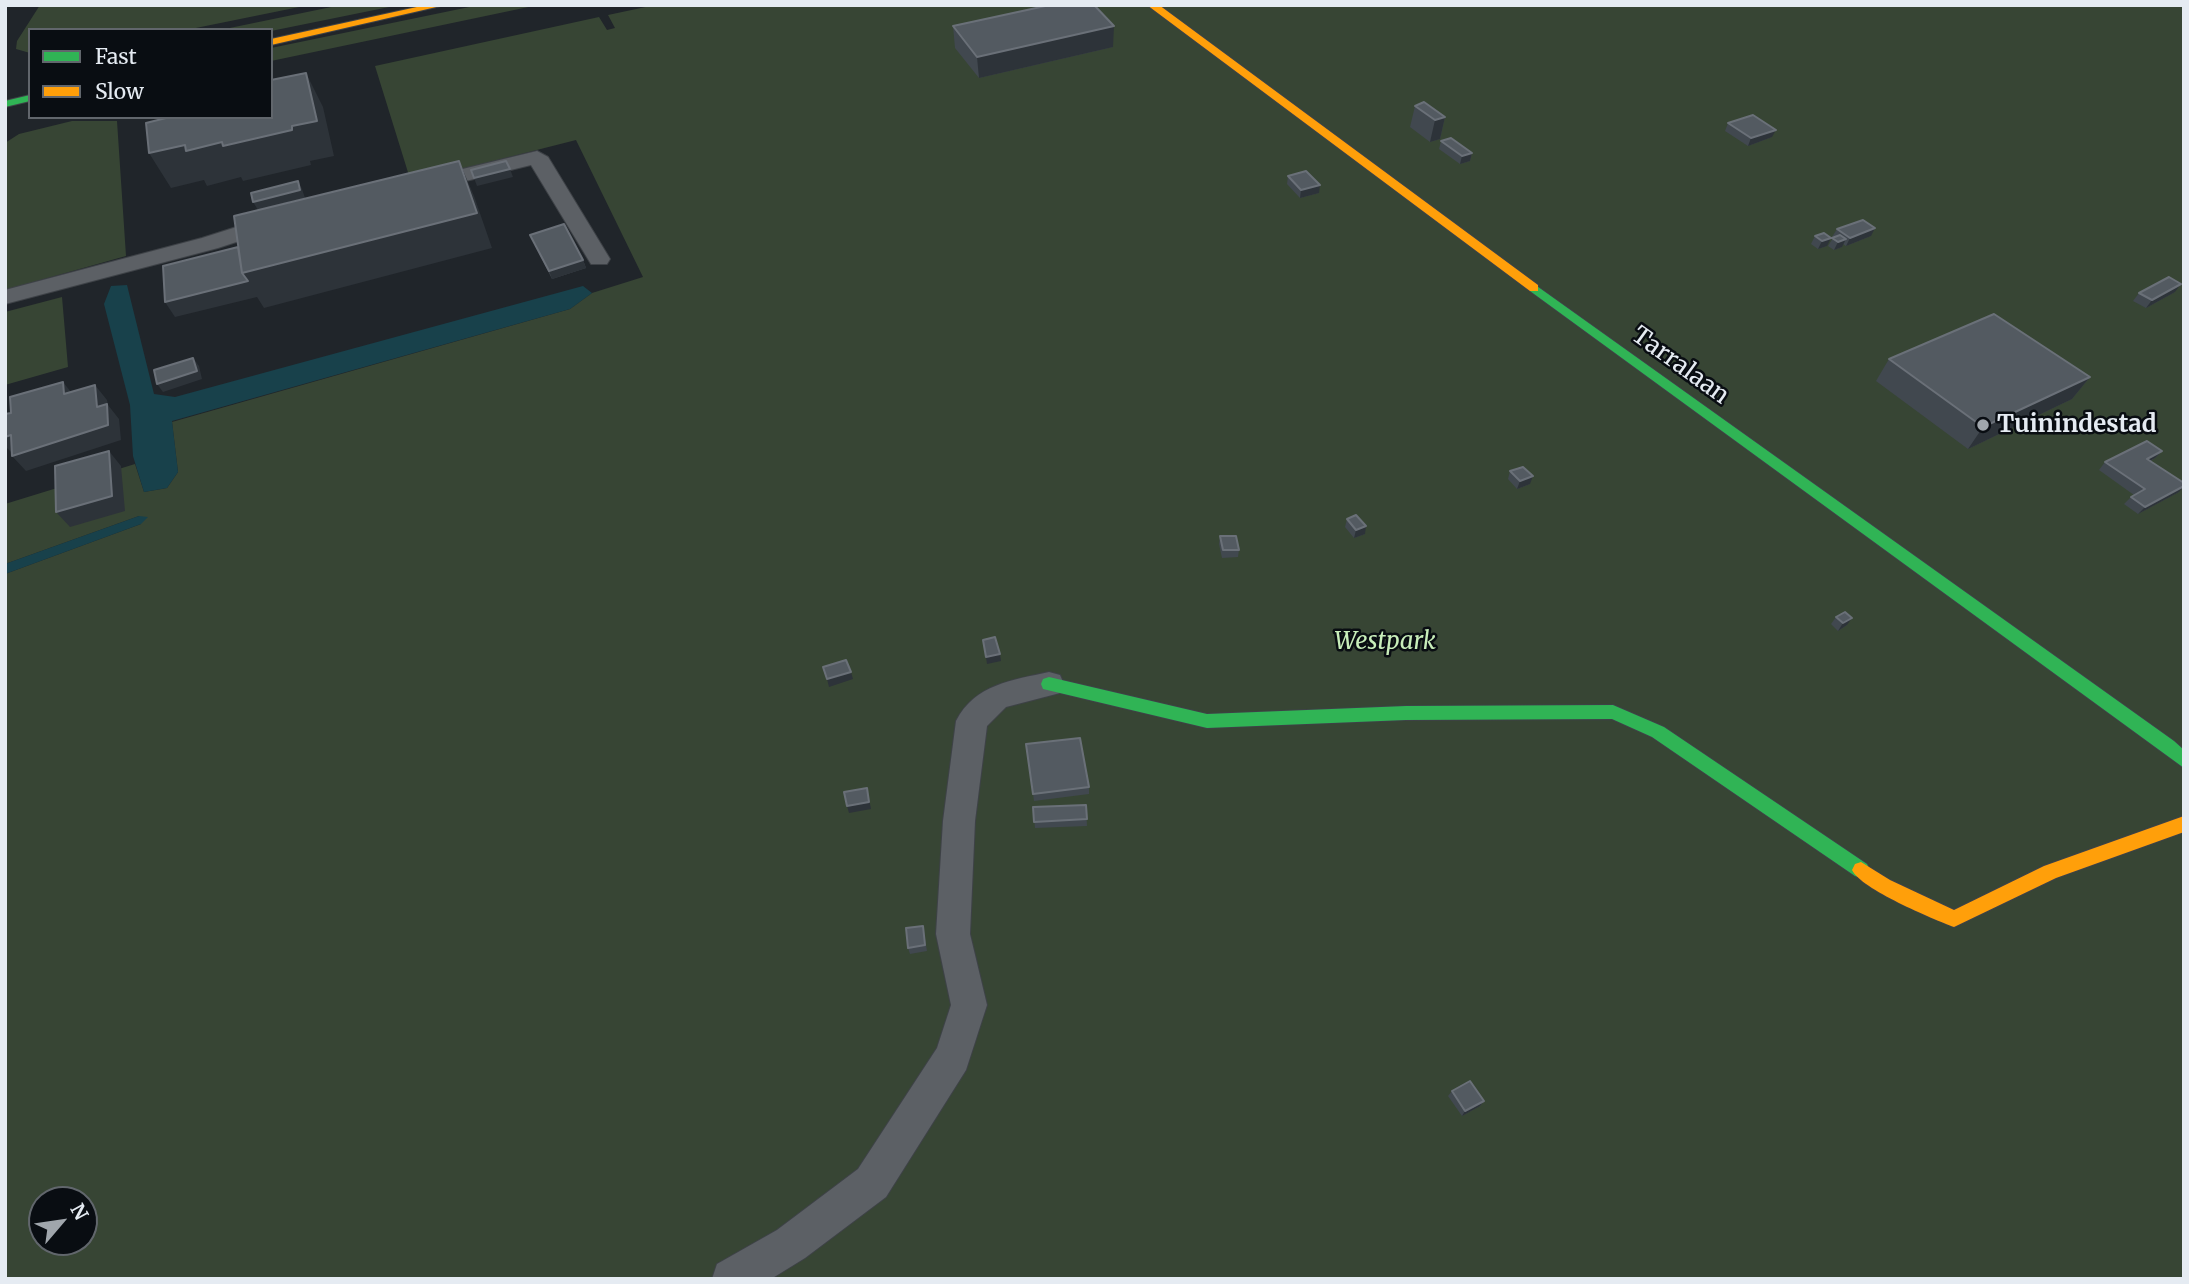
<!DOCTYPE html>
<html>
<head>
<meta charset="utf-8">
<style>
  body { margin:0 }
  #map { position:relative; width:2189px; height:1284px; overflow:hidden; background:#20252a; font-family:Merriweather,serif }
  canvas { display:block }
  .frame { position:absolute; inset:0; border:7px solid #e5ebf2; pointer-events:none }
  .legend { position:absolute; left:28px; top:28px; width:245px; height:91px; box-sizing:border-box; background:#090d12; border:2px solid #61666c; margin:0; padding:9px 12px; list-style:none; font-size:21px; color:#e5ebf2 }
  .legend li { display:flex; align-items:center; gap:14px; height:35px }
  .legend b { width:35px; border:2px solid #61666c }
  .north { position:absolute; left:28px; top:1186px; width:70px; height:70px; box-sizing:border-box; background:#090d12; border:2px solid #61666c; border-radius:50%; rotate:61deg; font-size:19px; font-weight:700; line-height:28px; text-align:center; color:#e5ebf2 }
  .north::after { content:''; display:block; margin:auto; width:24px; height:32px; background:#a0a6ac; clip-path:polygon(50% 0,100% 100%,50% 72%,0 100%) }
</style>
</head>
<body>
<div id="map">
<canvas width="2189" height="1284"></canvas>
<div class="frame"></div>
<ul class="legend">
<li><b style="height:9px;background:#30b455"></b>Fast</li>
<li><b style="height:9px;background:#ff9f0a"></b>Slow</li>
</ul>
<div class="north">N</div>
</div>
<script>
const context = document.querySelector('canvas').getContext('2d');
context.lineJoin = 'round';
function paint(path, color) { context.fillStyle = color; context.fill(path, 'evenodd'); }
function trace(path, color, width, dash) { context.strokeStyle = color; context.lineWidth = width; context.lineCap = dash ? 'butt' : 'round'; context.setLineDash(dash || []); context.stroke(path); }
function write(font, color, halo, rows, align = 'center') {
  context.font = font + ' Merriweather,serif'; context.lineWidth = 5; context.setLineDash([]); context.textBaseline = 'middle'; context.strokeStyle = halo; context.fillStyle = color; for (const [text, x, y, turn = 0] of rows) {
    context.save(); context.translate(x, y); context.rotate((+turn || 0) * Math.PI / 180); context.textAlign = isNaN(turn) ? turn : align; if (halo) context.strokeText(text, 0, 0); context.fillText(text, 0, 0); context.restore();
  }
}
const green = new Path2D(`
  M 40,5 L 309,5 L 186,30 L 30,30 L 30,53 L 16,49 L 17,41 Z
  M 341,5 L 399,5 L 271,31 L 220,30 Z
  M 479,5 L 538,5 L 271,61 L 271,48 Z
  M 655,5 L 2184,5 L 2184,1279 L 5,1279 L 5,574 L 141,524 L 139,516 L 5,564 L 5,504 L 135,464 L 144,492 L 167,488 L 178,472 L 172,422 L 570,309 L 592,293 L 643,277 L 576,140 L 411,182 L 375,66 L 599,17 L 607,30 L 615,28 L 608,15 ZM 42,1200 L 84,1200 L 84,1242 L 42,1242 Z
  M 72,121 L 117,121 L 126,256 L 5,290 L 5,143 L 19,134 Z
  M 62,297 L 68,367 L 5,385 L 5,312 Z`);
const water = new Path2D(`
  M 127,285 L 154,394 L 175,397 L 583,286 L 592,293 L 570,309 L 172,421 L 178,472 L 167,488 L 144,492 L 133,456 L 130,405 L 104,304 L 111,286 Z
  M 139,516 L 148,517 L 141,524 L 5,574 L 5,564 Z`);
const lane = new Path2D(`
  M 537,151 L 548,157 L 610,259 L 607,264 L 591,264 L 531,165 L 425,191 L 414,185 L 417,180 Z
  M 274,215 L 285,222 L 282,227 L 218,248 L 5,304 L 5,290 L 202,238 Z
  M 1049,672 L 1060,675 L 1064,684 L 1060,693 L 1006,707 L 987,726 L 975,821 L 970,934 L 987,1005 L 966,1070 L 886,1197 L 805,1258 L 771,1279 L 712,1279 L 717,1264 L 777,1230 L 858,1169 L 937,1048 L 951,1005 L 936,934 L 943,821 L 956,721 C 975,684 1013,680 1049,672 Z`);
const fast = new Path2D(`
  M 30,95 L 30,101 L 5,107 L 5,101 Z
  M 1534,284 L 2174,741 L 2184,750 L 2184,768 L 1530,291 L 1530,285 Z
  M 1049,677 L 1207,714 L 1406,706 L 1613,705 L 1664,727 L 1867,864 L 1870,870 L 1867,876 L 1861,878 L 1855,876 L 1652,737 L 1612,719 L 1406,720 L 1207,728 L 1043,689 L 1041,684 L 1043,679 Z`);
const slow = new Path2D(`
  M 426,5 L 445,5 L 271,45 L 271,39 Z
  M 1147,5 L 1159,5 L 1538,285 L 1538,291 L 1530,291 Z
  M 2184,816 L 2184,832 L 2056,878 L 1954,927 C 1933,919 1861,889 1852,870 L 1855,864 L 1861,862 L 1890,880 L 1954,910 L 2044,866 Z`);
const wall = new Path2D(`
  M 953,26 L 1113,47 L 979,78 L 955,48 Z
  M 1415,106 L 1445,117 L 1440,139 L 1430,142 L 1410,127 Z
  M 1728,123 L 1772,137 L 1748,146 L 1725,131 Z
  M 1441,141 L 1472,153 L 1470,161 L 1460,164 L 1439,149 Z
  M 1288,176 L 1319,193 L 1300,198 L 1287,184 Z
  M 1837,229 L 1871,236 L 1846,246 L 1843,244 L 1842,247 L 1834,250 L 1828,246 L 1833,238 L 1832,237 Z
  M 1824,233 L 1827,246 L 1818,249 L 1811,244 L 1815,236 Z
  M 530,235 L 583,260 L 586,268 L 552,279 Z
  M 2175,292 L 2146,308 L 2133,301 L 2139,293 Z
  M 1889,359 L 2090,377 L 2072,399 L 1968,449 L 1876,381 Z
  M 2162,451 L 2155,458 L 2151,461 L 2179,492 L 2138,514 L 2124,504 L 2131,497 L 2134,495 L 2099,470 L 2105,462 Z
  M 1510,471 L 1530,484 L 1517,489 L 1508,479 Z
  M 1347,519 L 1365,534 L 1354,538 L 1345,527 Z
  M 1220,536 L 1239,550 L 1238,557 L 1222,558 L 1219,544 Z
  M 1836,617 L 1847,625 L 1838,631 L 1831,624 Z
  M 1027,751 L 1089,787 L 1089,794 L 1034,801 Z
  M 1086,805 L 1087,826 L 1035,828 L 1033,807 Z
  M 923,926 L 927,951 L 910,954 L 908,948 Z
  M 1452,1091 L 1484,1101 L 1480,1106 L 1462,1116 L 1448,1096 Z`);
const shadedWall = new Path2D(`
  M 1114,26 L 1113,47 L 979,78 L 977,57 Z
  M 306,73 L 323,107 L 334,156 L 310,161 L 311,165 L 243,181 L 241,177 L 207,186 L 204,180 L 171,188 L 149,153 L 185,145 L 292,126 Z
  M 1445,117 L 1440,139 L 1430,142 L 1435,120 Z
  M 1776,130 L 1772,137 L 1748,146 L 1751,138 Z
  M 1472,153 L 1470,161 L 1460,164 L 1462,156 Z
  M 459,161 L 474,196 L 492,248 L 264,308 L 257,297 L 175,317 L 165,302 L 242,273 Z
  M 510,169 L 513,177 L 477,186 L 474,178 Z
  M 298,181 L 302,189 L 305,198 L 258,210 L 253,202 Z
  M 1320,185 L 1319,193 L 1300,198 L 1301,190 Z
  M 1875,228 L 1871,236 L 1846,246 L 1850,238 Z
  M 1831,238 L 1827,246 L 1818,249 L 1822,241 Z
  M 1846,239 L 1842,247 L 1834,250 L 1838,242 Z
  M 583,260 L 586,268 L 552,279 L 549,271 Z
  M 2181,284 L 2175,292 L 2146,308 L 2152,300 Z
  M 193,358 L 199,366 L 202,379 L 163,392 L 157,384 Z
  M 2090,377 L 2072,399 L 1968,449 L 1983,427 Z
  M 63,382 L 75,397 L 64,394 Z
  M 95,385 L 107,400 L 108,405 L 119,419 L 121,440 L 26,471 L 12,456 L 97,407 Z
  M 11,435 L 13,454 L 5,446 L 5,437 Z
  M 109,451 L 121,466 L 125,511 L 70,527 L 56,512 Z
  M 2162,451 L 2155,458 L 2140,466 L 2147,459 Z
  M 1533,476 L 1530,484 L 1517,489 L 1520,481 Z
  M 2184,486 L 2179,492 L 2138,514 L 2145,507 Z
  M 1366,526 L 1365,534 L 1354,538 L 1356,530 Z
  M 1852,618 L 1847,625 L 1838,631 L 1843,623 Z
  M 1000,654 L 1001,661 L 987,664 L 986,657 Z
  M 851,672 L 853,679 L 829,687 L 827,679 Z
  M 867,788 L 871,809 L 849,813 L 847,806 Z
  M 1484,1101 L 1480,1106 L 1462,1116 L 1465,1111 Z`);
const building = new Path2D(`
  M 1050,5 L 1094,5 L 1114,26 L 977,57 L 953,26 Z
  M 306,73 L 317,121 L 292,126 L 292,130 L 223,146 L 222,142 L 186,151 L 185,145 L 149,153 L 146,123 L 170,117 L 271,117 L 271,80 Z
  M 1424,102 L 1445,117 L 1435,120 L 1415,106 Z
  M 1753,115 L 1776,130 L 1751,138 L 1728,123 Z
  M 1451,138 L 1472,153 L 1462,156 L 1441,141 Z
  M 459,161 L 477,213 L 242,273 L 234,216 Z
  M 506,161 L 510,169 L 474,178 L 471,170 Z
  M 1306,171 L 1320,185 L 1301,190 L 1288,176 Z
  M 298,181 L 300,190 L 253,202 L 251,193 Z
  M 1863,220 L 1875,228 L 1850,238 L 1837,229 Z
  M 564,224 L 583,260 L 549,271 L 530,235 Z
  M 1824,233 L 1831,238 L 1822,241 L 1815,236 Z
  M 1840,235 L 1846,239 L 1838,242 L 1832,238 Z
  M 238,247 L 242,273 L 248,281 L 165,302 L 163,266 Z
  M 2169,277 L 2181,284 L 2152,300 L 2139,293 Z
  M 1994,314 L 2090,377 L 1983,427 L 1889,359 Z
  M 193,358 L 197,371 L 157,384 L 154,370 Z
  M 63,382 L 64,394 L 95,385 L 97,407 L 107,404 L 108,425 L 12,456 L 11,435 L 5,437 L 5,414 L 11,413 L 10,397 Z
  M 2147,441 L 2162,451 L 2147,459 L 2184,483 L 2184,486 L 2145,507 L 2131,497 L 2145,489 L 2105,462 Z
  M 109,451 L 112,496 L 56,512 L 55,466 Z
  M 1523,467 L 1533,476 L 1520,481 L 1510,471 Z
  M 1356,515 L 1366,526 L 1356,530 L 1347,519 Z
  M 1220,536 L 1236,536 L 1239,550 L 1223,550 Z
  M 1845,612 L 1852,618 L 1843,623 L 1836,617 Z
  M 995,637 L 1000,654 L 986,657 L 983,640 Z
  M 846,660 L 851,672 L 827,679 L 823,667 Z
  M 1080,738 L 1089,787 L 1033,794 L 1026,744 Z
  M 867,788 L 869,802 L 847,806 L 844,792 Z
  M 1086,805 L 1087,819 L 1034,822 L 1033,807 Z
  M 923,926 L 925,945 L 908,948 L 906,928 Z
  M 1470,1081 L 1484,1101 L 1465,1111 L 1452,1091 Z`);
const markers = [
  [1983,425,7,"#a0a6ac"]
];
const streetNames = [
  ["Tarralaan",1680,366,36]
];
const poiNames = [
  ["Tuinindestad",1997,425]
];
const parkNames = [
  ["Westpark",1385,642]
];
paint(green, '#374534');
paint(water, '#18414b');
trace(lane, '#3e4247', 2);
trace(fast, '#3e4247', 2);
trace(slow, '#3e4247', 2);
paint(lane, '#5c6065');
paint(fast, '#30b455');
paint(slow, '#ff9f0a');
paint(wall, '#41484f');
paint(shadedWall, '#2d3339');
paint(building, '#535a61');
trace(building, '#6a7078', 2);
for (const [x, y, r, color] of markers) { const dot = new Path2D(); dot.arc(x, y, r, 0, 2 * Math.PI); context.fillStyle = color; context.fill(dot); trace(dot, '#090d12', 2.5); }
write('24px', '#e5ebf2', '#090d12', streetNames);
write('bold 24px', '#e5ebf2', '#090d12', poiNames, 'left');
write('italic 24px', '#c8eeba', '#090d12', parkNames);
</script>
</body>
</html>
